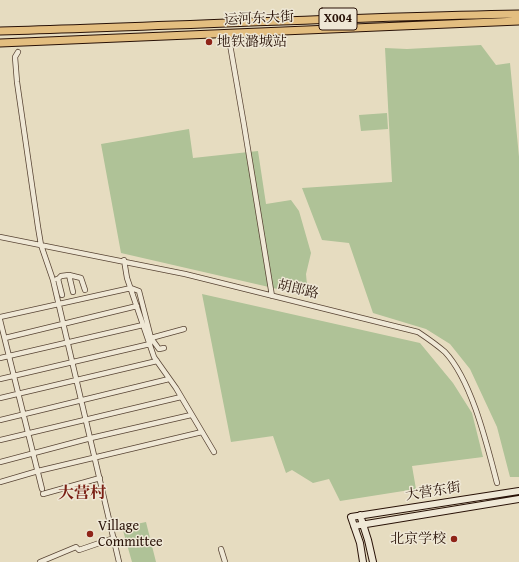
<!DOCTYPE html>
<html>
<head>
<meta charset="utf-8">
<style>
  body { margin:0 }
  canvas { display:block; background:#e6dcc0 }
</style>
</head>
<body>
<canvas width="519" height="562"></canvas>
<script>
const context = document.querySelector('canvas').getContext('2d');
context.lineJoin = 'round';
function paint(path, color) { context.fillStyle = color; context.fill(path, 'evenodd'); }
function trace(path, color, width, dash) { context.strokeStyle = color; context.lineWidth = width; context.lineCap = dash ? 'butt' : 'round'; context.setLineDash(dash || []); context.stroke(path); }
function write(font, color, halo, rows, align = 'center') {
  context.font = font + ' "Gentium Book Plus","Noto Serif SC",serif'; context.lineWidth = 3; context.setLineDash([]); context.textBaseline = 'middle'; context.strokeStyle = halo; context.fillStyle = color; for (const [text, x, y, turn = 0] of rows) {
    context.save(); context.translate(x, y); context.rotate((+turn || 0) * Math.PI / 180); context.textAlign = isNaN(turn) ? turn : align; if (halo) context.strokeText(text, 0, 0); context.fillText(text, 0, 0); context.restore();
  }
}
const green = new Path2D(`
  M 481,45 L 496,65 L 510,63 L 519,157 L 519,477 L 510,477 L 497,427 L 470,369 L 450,344 L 426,329 L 373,313 L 349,243 L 322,240 L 302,188 L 392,182 L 385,48 L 407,49 Z
  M 387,113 L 388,129 L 361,131 L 359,115 Z
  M 189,129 L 193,158 L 258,151 L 266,204 L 291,200 L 299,211 L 311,253 L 306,274 L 308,296 L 121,253 L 101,144 Z
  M 202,294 L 420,343 L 453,383 L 472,413 L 483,457 L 412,466 L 416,489 L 340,501 L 329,479 L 313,483 L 292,470 L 286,473 L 273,436 L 231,442 Z
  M 146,522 L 156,562 L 132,562 L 122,527 Z`);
const street = new Path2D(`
  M 228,33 L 244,125 L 272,296
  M 18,52 L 15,57 L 17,82 L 38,227 L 41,245 L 53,280 L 119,562
  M 0,237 L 185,274 L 418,332 C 427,338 437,345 445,352 C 472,381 487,445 497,483
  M 124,260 L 127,278 L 154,357 L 176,388 L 214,452
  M 69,275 L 81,278 L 85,290
  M 57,279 L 58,279 L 62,295
  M 58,279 L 61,276 L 69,275 L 73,292
  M 0,317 L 131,288 L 139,291 L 151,338 L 159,349 L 164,348
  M 0,320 L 42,489
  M 5,338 L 137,306
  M 151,338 L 184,329
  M 0,358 L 143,325
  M 0,379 L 150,344
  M 0,398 L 157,361
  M 0,420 L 169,379
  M 0,440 L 181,397
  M 0,462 L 91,438 L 191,415
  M 0,482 L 38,471 L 202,432
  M 43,494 L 100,478
  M 221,549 L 225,562
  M 40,562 L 76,547 L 79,550 L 114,538`);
const secondary = new Path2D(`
  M 360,515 L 368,540 L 373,562
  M 354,526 L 519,499
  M 363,562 L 360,543 L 351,517 L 519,491`);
const primary = new Path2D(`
  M 0,31 C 173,26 346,17 519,14
  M 0,43 L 519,21`);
const markers = [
  [209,42,4,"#8f2418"],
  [90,534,4,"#8f2418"],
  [454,539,4,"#8f2418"]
];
const shields = [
  [338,19,38]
];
const shieldNames = [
  ["X004",338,19]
];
const streetNames = [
  ["运河东大街",259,19,-3],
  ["胡郎路",298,290,13],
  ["大营东街",433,492,-9]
];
const poiNames = [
  ["地铁潞城站",217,42],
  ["Village",98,526],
  ["Committee",98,542],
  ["北京学校",446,539,"right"]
];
const quarterNames = [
  ["大营村",82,494]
];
paint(green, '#afc297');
trace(street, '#584434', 6);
trace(secondary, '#281106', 8);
trace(primary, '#281106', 9);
trace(street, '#efe8d6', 4.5);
trace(secondary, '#efe8d6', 6);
trace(primary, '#e3be80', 7);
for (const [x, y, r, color] of markers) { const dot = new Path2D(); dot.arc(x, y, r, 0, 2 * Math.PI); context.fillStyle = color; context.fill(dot); trace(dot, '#efe8d6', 1.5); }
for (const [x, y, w] of shields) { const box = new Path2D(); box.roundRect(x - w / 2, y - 11, w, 22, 3); context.fillStyle = '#efe8d6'; context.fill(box); trace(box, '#281106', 1); }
write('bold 13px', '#281106', null, shieldNames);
write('14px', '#281106', '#efe8d6', streetNames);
write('14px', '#281106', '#efe8d6', poiNames, 'left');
write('bold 16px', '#7a1f14', '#efe8d6', quarterNames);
</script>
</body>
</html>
